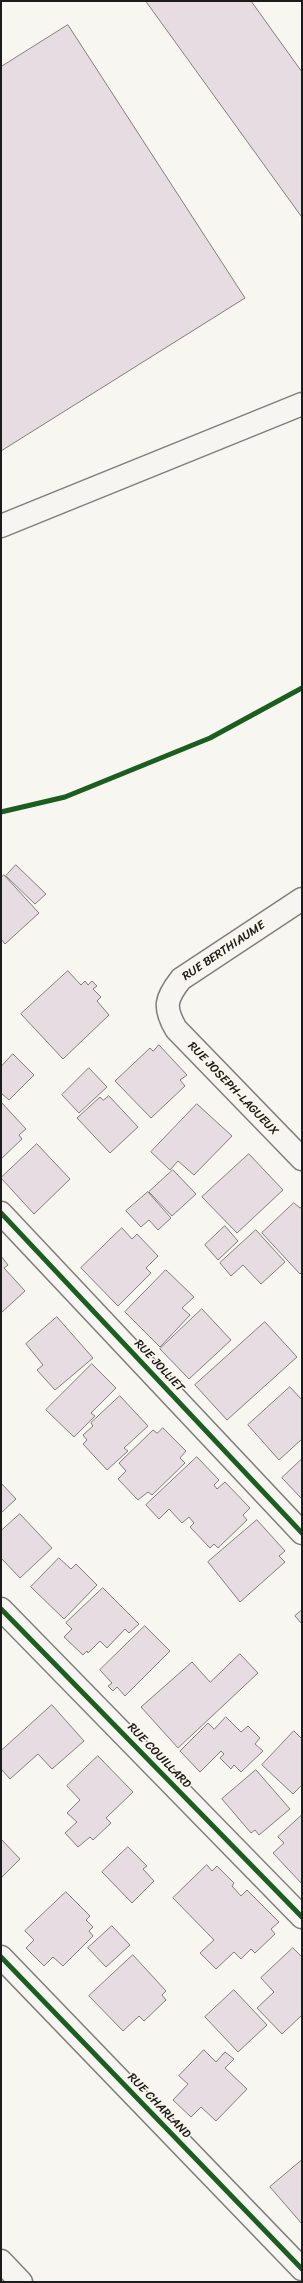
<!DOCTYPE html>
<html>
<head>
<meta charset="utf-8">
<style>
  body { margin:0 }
  #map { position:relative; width:303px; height:2283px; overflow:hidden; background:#f8f6f0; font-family:Sriracha,sans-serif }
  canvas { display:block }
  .frame { position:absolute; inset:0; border:2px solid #1c1c1c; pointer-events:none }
</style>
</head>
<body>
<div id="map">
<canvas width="303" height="2283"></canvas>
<div class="frame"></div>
</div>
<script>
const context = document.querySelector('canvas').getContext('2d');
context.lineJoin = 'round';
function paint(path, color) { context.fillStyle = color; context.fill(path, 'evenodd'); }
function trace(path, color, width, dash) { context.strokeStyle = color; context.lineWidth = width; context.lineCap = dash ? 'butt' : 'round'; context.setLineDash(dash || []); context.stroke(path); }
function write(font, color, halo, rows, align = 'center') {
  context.font = font + ' Sriracha,sans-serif'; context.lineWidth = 3; context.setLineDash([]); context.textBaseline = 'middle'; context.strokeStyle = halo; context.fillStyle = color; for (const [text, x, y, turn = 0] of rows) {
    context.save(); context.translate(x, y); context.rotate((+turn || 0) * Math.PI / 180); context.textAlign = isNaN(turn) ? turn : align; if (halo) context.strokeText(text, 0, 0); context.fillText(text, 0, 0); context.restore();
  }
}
const building = new Path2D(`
  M 146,1 L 251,1 L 302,72 L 302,217 Z
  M 68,25 L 245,298 L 1,451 L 1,67 Z
  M 16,865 L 46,894 L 35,904 L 6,876 Z
  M 4,875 L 39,913 L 5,944 L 1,939 L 1,878 Z
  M 68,971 L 81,985 L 85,981 L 88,985 L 92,981 L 97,986 L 93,989 L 101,997 L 97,1001 L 109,1015 L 63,1059 L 21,1014 Z
  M 159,1045 L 187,1075 L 180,1080 L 185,1086 L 151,1118 L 115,1081 L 150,1048 L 153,1051 Z
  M 13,1054 L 34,1075 L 9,1100 L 1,1093 L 1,1067 Z
  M 89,1068 L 107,1087 L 79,1113 L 62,1095 Z
  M 109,1096 L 138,1127 L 110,1153 L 77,1118 L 100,1097 L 103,1100 Z
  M 1,1102 L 26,1129 L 19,1135 L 22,1139 L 1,1159 Z
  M 197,1104 L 232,1136 L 194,1175 L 178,1161 L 170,1170 L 151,1152 Z
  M 37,1144 L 70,1179 L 34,1214 L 1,1178 Z
  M 249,1154 L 283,1190 L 237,1233 L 202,1197 Z
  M 173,1170 L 196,1194 L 172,1216 L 149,1192 Z
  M 148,1192 L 171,1218 L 158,1230 L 149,1220 L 141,1227 L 126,1211 Z
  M 294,1203 L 300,1208 L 302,1207 L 302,1272 L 300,1274 L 262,1233 Z
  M 225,1226 L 238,1241 L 218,1260 L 205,1245 Z
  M 122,1228 L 132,1239 L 137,1234 L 158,1256 L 146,1268 L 151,1273 L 118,1306 L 81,1268 Z
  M 256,1230 L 285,1262 L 261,1284 L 243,1265 L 231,1276 L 220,1263 Z
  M 1,1256 L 8,1265 L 4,1268 L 25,1291 L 1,1313 Z
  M 166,1270 L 194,1297 L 182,1308 L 190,1315 L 160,1347 L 125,1312 Z
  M 202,1309 L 231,1340 L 189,1379 L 160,1349 Z
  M 57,1317 L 93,1358 L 55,1390 L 37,1370 L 43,1365 L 26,1344 Z
  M 265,1322 L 297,1357 L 227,1420 L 195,1385 Z
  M 92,1364 L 116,1388 L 91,1413 L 95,1416 L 74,1437 L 46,1410 Z
  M 290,1387 L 302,1400 L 302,1439 L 279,1460 L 248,1425 Z
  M 120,1396 L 148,1426 L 124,1448 L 128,1451 L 107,1470 L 83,1444 L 87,1440 L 83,1435 L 93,1426 L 91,1423 Z
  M 163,1428 L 186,1451 L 180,1458 L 185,1463 L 152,1495 L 148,1492 L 138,1500 L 118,1479 L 126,1471 L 119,1463 L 153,1430 L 157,1433 Z
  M 197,1457 L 219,1480 L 214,1485 L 217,1489 L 225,1482 L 250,1508 L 243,1515 L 247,1520 L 218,1548 L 214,1544 L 210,1548 L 190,1527 L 194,1523 L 189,1517 L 182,1523 L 169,1509 L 159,1519 L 146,1505 Z
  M 302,1459 L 302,1499 L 282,1478 Z
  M 1,1483 L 16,1499 L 1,1513 Z
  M 20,1514 L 52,1548 L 20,1578 L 1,1558 L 1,1531 Z
  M 257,1520 L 285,1551 L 279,1556 L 285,1562 L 240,1602 L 208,1562 Z
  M 59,1558 L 71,1569 L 76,1564 L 97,1585 L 64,1619 L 31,1587 Z
  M 103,1588 L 139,1624 L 129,1633 L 125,1629 L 107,1648 L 100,1641 L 88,1653 L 87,1651 L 83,1655 L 64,1637 L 72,1629 L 66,1623 Z
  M 302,1610 L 302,1624 L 295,1616 Z
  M 145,1626 L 170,1651 L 125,1696 L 117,1687 L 113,1691 L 108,1686 L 112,1683 L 100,1670 Z
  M 240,1654 L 258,1673 L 178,1748 L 141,1707 L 192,1662 L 210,1682 Z
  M 52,1705 L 84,1741 L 52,1769 L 38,1754 L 10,1779 L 1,1769 L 1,1751 Z
  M 226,1717 L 241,1732 L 248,1726 L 260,1738 L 255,1744 L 263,1751 L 241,1772 L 234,1765 L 231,1769 L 220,1758 L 224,1754 L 221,1751 L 200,1772 L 180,1751 L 208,1723 L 214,1729 Z
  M 294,1731 L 302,1739 L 302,1785 L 293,1794 L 262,1765 Z
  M 98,1756 L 133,1792 L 106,1818 L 111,1823 L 93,1840 L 90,1837 L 78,1847 L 65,1833 L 77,1822 L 67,1813 L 80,1800 L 67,1786 Z
  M 256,1770 L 290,1809 L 259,1835 L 255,1830 L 251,1833 L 222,1799 Z
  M 302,1815 L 302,1884 L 273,1853 L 284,1843 L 278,1837 Z
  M 1,1839 L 20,1859 L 1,1878 Z
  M 128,1847 L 147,1866 L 143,1869 L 154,1881 L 132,1903 L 102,1872 Z
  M 207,1865 L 212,1871 L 217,1866 L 234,1883 L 232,1886 L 241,1896 L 247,1890 L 279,1922 L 271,1929 L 275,1934 L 255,1953 L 251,1949 L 241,1959 L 234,1952 L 216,1969 L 200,1953 L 214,1940 L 173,1898 Z
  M 66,1892 L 90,1916 L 86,1920 L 93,1927 L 89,1931 L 93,1936 L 63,1966 L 53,1957 L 44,1966 L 26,1948 L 34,1940 L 25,1931 Z
  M 112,1926 L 130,1945 L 106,1967 L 88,1948 Z
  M 293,1948 L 302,1957 L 302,2015 L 282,2034 L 257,2008 L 274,1992 L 261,1978 Z
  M 133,1955 L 166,1991 L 162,1995 L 166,2000 L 144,2021 L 139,2016 L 123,2031 L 89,1996 Z
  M 234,1990 L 267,2025 L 238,2052 L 205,2017 Z
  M 204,2050 L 216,2062 L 225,2052 L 234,2059 L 225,2068 L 247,2089 L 216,2121 L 201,2107 L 191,2117 L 173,2100 L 188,2084 L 179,2076 Z
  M 302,2160 L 302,2224 L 270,2187 Z`);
const minor = new Path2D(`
  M 1,526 L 302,404
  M 302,899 L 181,979 C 166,998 163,1007 176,1029 L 302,1159
  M 1,1213 L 302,1533
  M 1,1609 L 302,1917
  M 1,1957 L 302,2269
  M 1,2261 L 21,2282`);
const cycleway = new Path2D(`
  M 1,812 L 65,797 L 210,738 L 302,688
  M 1,1213 L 302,1533
  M 1,1609 L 302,1917
  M 1,1957 L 302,2269`);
const streetNames = [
  ["RUE BERTHIAUME",224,951,-34],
  ["RUE JOSEPH-LAGUEUX",233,1089,46],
  ["RUE JOLLIET",159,1366,47],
  ["RUE COUILLARD",159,1756,46],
  ["RUE CHARLAND",159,2106,46]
];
paint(building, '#e6dce1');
trace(building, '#7f7e7b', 1);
trace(minor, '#7f7e7b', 25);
trace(minor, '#f6f5f1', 22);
trace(cycleway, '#1b5e20', 5);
write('12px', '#1c1c1c', '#fbf7ec', streetNames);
</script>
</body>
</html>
